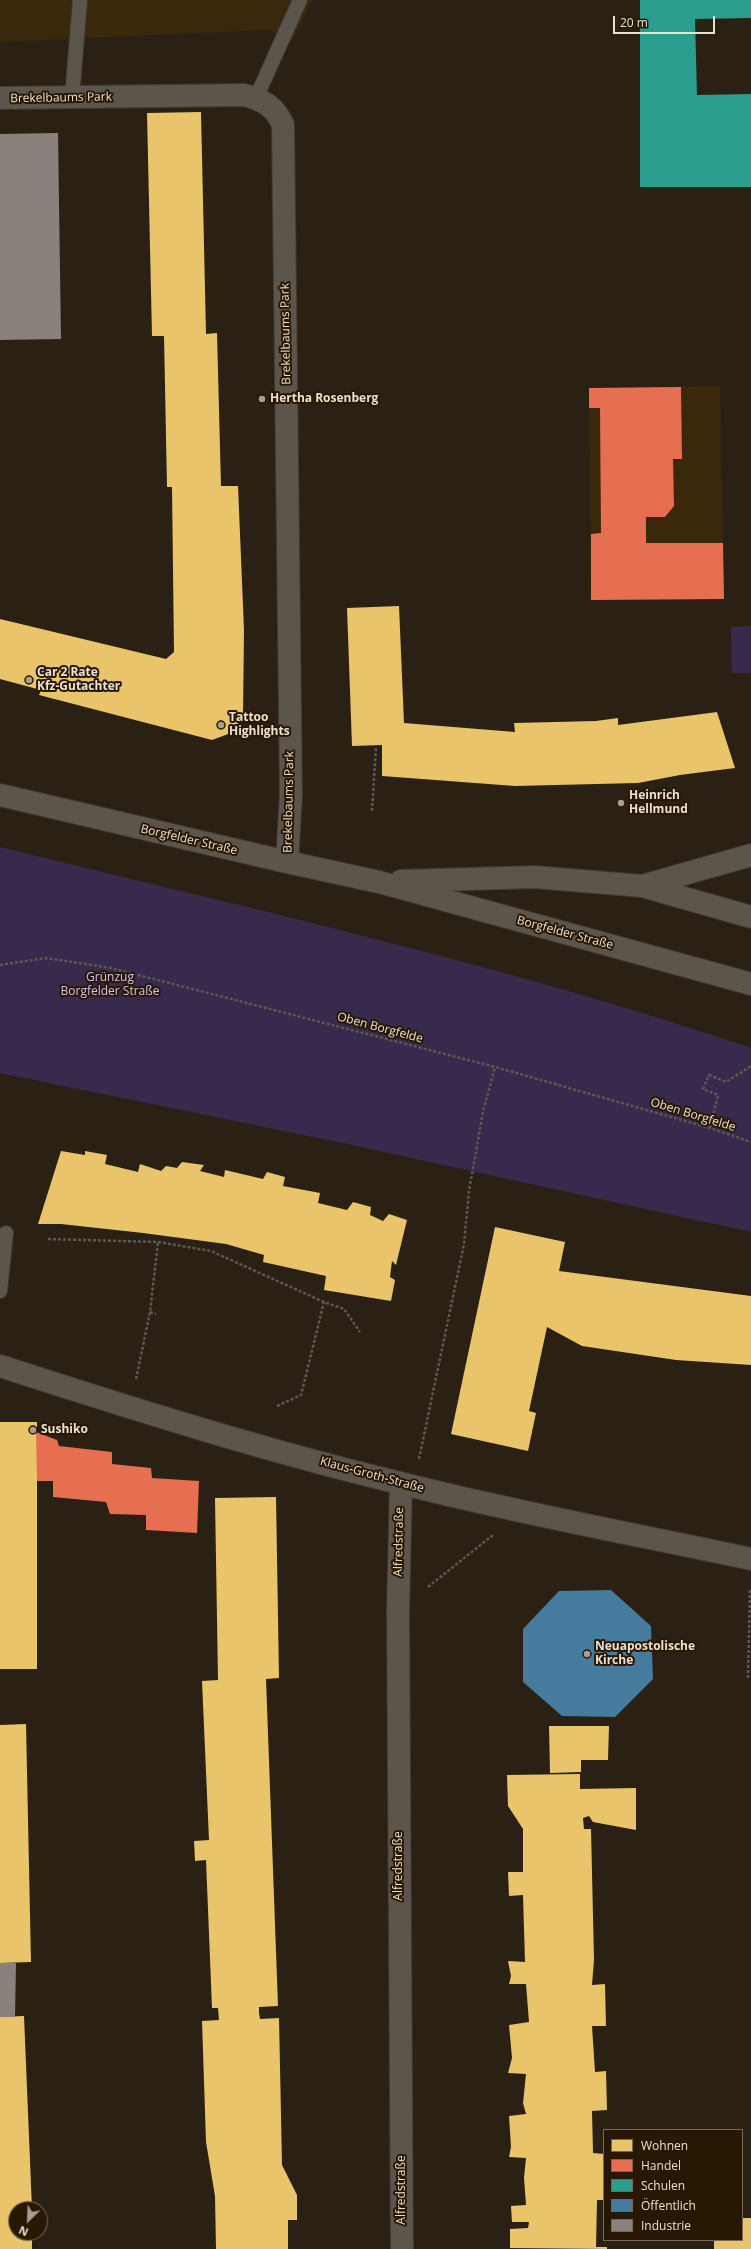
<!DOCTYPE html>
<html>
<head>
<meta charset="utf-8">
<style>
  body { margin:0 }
  #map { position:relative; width:751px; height:2249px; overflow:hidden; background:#2a2114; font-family:"Open Sans",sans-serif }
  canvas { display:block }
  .legend { position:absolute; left:603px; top:2129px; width:140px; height:112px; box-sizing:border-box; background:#281803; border:1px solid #766856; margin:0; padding:5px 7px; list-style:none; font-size:12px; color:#ebe0d3 }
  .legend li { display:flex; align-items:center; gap:8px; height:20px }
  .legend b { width:20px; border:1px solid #766856 }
  .north { position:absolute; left:8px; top:2201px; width:40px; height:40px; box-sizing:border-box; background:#281803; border:1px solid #766856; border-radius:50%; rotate:204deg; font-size:11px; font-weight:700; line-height:16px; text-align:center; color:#ebe0d3 }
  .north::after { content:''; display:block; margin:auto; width:14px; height:18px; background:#a79d90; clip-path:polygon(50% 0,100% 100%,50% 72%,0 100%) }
  .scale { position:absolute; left:613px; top:16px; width:102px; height:18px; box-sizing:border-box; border:2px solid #ebe0d3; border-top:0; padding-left:5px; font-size:12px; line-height:14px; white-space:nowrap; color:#ebe0d3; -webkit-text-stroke:3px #281803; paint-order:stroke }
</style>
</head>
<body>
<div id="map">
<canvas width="751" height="2249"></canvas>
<ul class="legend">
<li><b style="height:11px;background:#e9c46a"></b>Wohnen</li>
<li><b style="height:11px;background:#e76f51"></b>Handel</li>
<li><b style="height:11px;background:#2a9d8f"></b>Schulen</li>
<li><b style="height:11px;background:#457b9d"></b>Öffentlich</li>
<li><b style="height:11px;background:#8a817c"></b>Industrie</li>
</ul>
<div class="north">N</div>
<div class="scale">20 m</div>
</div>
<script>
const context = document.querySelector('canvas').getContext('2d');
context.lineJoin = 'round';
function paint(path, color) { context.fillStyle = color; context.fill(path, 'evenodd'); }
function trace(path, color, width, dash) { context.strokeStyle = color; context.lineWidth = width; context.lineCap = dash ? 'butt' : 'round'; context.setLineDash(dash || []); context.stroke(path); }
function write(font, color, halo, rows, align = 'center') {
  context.font = font + ' "Open Sans",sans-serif'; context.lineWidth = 4; context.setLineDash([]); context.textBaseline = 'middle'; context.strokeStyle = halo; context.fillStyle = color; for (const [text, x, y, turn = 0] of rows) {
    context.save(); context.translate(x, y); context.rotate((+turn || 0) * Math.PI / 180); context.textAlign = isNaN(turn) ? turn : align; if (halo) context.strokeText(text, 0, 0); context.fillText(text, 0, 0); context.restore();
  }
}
const built = new Path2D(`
  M 0,0 L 312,0 L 292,41 L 268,30 L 0,42 Z
  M 720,386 L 724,599 L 591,600 L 589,388 Z`);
const green = new Path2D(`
  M 751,626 L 751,673 L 732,673 L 731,627 Z
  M 0,847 C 251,909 506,965 751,1048 L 751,1232 L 343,1143 L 0,1073 Z`);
const homes = new Path2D(`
  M 201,112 L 206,334 L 217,333 L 221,486 L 238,486 L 244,630 L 243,717 L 231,733 L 212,740 L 39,695 L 41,690 L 0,679 L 0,619 L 166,659 L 174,652 L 172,487 L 167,487 L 164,336 L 152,336 L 147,113 Z
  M 399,606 L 404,723 L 515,732 L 514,723 L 596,721 L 618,718 L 618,725 L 717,712 L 735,768 L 680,775 L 638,783 L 515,786 L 382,776 L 382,745 L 352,746 L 347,608 Z
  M 61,1151 L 85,1155 L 85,1151 L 107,1155 L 105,1164 L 138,1172 L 140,1164 L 161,1171 L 166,1166 L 177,1168 L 182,1162 L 204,1165 L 200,1171 L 224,1177 L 225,1170 L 263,1179 L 267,1172 L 285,1177 L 283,1186 L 320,1193 L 318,1203 L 347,1210 L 353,1202 L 371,1207 L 370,1215 L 383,1221 L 389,1214 L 407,1220 L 396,1265 L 392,1261 L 390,1277 L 395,1280 L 391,1301 L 324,1290 L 326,1276 L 263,1262 L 264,1255 L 226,1244 L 143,1233 L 61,1224 L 38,1224 Z
  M 495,1227 L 565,1242 L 559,1271 L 751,1296 L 751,1365 L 676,1360 L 582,1346 L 547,1327 L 529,1411 L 536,1413 L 528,1451 L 451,1434 Z
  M 0,1422 L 37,1422 L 37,1669 L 0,1669 Z
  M 276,1497 L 279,1678 L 266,1679 L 278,2006 L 259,2007 L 259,2013 L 260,2019 L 279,2018 L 282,2165 L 297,2195 L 297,2220 L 288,2220 L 288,2249 L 216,2249 L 215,2196 L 206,2142 L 202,2021 L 219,2020 L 218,2008 L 212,2008 L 206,1860 L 195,1861 L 194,1841 L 209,1840 L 202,1681 L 218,1680 L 215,1498 Z
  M 26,1724 L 31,1962 L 0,1963 L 0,1725 Z
  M 549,1726 L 609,1726 L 608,1760 L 581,1760 L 581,1772 L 550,1773 Z
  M 580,1774 L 580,1789 L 636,1788 L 636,1830 L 593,1822 L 589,1816 L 583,1818 L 584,1829 L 591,1829 L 594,1960 L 592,1985 L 605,1984 L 606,2026 L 592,2026 L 595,2072 L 606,2071 L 607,2110 L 592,2111 L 593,2153 L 604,2154 L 604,2200 L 597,2200 L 596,2247 L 607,2247 L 607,2249 L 510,2248 L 510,2229 L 528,2228 L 529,2222 L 512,2222 L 511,2206 L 526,2205 L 524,2178 L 526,2158 L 509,2157 L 511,2147 L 509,2116 L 526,2114 L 523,2103 L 526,2074 L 508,2073 L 512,2058 L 509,2025 L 529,2022 L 526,1984 L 509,1984 L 511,1976 L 508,1961 L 525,1962 L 523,1895 L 509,1896 L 508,1872 L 523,1872 L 523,1829 L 508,1806 L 507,1775 Z
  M 24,2016 L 32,2209 L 16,2209 L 16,2233 L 32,2233 L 32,2249 L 0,2249 L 0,2017 Z
  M 742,2218 L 751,2218 L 751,2249 L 714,2249 L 714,2240 L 742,2240 Z`);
const shops = new Path2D(`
  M 681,387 L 682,459 L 673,459 L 674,506 L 665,517 L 646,517 L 646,543 L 723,543 L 724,599 L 591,600 L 591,534 L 601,533 L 600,408 L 589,408 L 589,388 Z
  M 36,1432 L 57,1440 L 59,1446 L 112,1452 L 112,1464 L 151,1468 L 152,1478 L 199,1481 L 197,1533 L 146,1530 L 146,1515 L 110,1514 L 106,1502 L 53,1497 L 53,1481 L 37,1481 Z`);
const schools = new Path2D(`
  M 640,0 L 751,0 L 751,18 L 695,19 L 697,95 L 751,94 L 751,187 L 640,187 Z`);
const public = new Path2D(`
  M 611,1590 L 651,1626 L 653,1679 L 615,1717 L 562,1716 L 523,1682 L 523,1629 L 559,1591 Z`);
const industry = new Path2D(`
  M 58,133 L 61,339 L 0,340 L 0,134 Z
  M 0,1963 L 16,1963 L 15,2017 L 0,2017 Z`);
const path = new Path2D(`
  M 372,811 L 376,747
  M 0,965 L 46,958 L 111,968 L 495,1067 L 710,1128 L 751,1142
  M 710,1128 L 718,1095 L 703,1089 L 709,1075 L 726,1082 L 751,1066
  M 48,1239 L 158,1242 L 211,1251 L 324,1302 L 344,1309 L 360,1332
  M 150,1312 L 156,1314
  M 136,1379 L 150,1312 L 158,1242
  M 277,1406 L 301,1395 L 324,1302
  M 419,1459 L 464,1244 L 469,1191 L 483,1112 L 495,1067
  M 428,1587 L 493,1535
  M 748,1678 L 750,1588`);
const service = new Path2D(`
  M 72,97 L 80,0
  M 256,98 L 300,0
  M 0,1291 L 6,1233`);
const minor = new Path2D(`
  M 0,98 L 244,95 C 263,100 275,106 283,125 L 291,794 L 287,862
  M 0,1366 C 136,1410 273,1453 412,1486 C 524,1514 638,1535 751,1559
  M 401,1484 L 398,1611 L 402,2249`);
const secondary = new Path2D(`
  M 0,795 L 287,862 L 379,882 L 751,984
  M 401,881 L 535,877 L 642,886 L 751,917
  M 642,886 L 751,855`);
const markers = [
  [262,399,4,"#a79d90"],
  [29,680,4,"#a79d90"],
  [221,725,4,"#a79d90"],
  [621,803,4,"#a79d90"],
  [33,1430,4,"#a79d90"],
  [587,1654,4,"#a79d90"]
];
const streetNames = [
  ["Brekelbaums Park",61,98,-1],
  ["Brekelbaums Park",286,334,-91],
  ["Brekelbaums Park",289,802,-89],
  ["Borgfelder Straße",189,840,13],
  ["Borgfelder Straße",565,933,15],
  ["Oben Borgfelde",380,1028,15],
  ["Oben Borgfelde",693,1115,17],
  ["Klaus-Groth-Straße",372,1475,15],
  ["Alfredstraße",399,1542,-89],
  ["Alfredstraße",399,1866,-90],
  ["Alfredstraße",402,2190,-90]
];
const poiNames = [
  ["Hertha Rosenberg",270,399],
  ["Car 2 Rate",37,673],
  ["Kfz-Gutachter",37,687],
  ["Tattoo",229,718],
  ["Highlights",229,732],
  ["Heinrich",629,796],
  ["Hellmund",629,810],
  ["Sushiko",41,1430],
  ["Neuapostolische",595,1647],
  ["Kirche",595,1661]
];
const parkNames = [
  ["Grünzug",110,978],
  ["Borgfelder Straße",110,992]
];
paint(built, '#3a280c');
paint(green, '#382a4c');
paint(homes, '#e9c46a');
paint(shops, '#e76f51');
paint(schools, '#2a9d8f');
paint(public, '#457b9d');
paint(industry, '#8a817c');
trace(service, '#413a31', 16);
trace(minor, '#413a31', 24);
trace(secondary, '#413a31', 24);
trace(path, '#5f5850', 2.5, [3, 2]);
trace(service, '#5b554c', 14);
trace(minor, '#5b554c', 22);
trace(secondary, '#5b554c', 22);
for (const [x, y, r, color] of markers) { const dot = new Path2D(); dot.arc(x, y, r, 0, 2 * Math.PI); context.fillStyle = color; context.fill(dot); trace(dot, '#281803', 1.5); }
write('12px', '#ebe0d3', '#281803', streetNames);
write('bold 12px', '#ebe0d3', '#281803', poiNames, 'left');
write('12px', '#d2c2f6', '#281803', parkNames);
</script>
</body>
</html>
